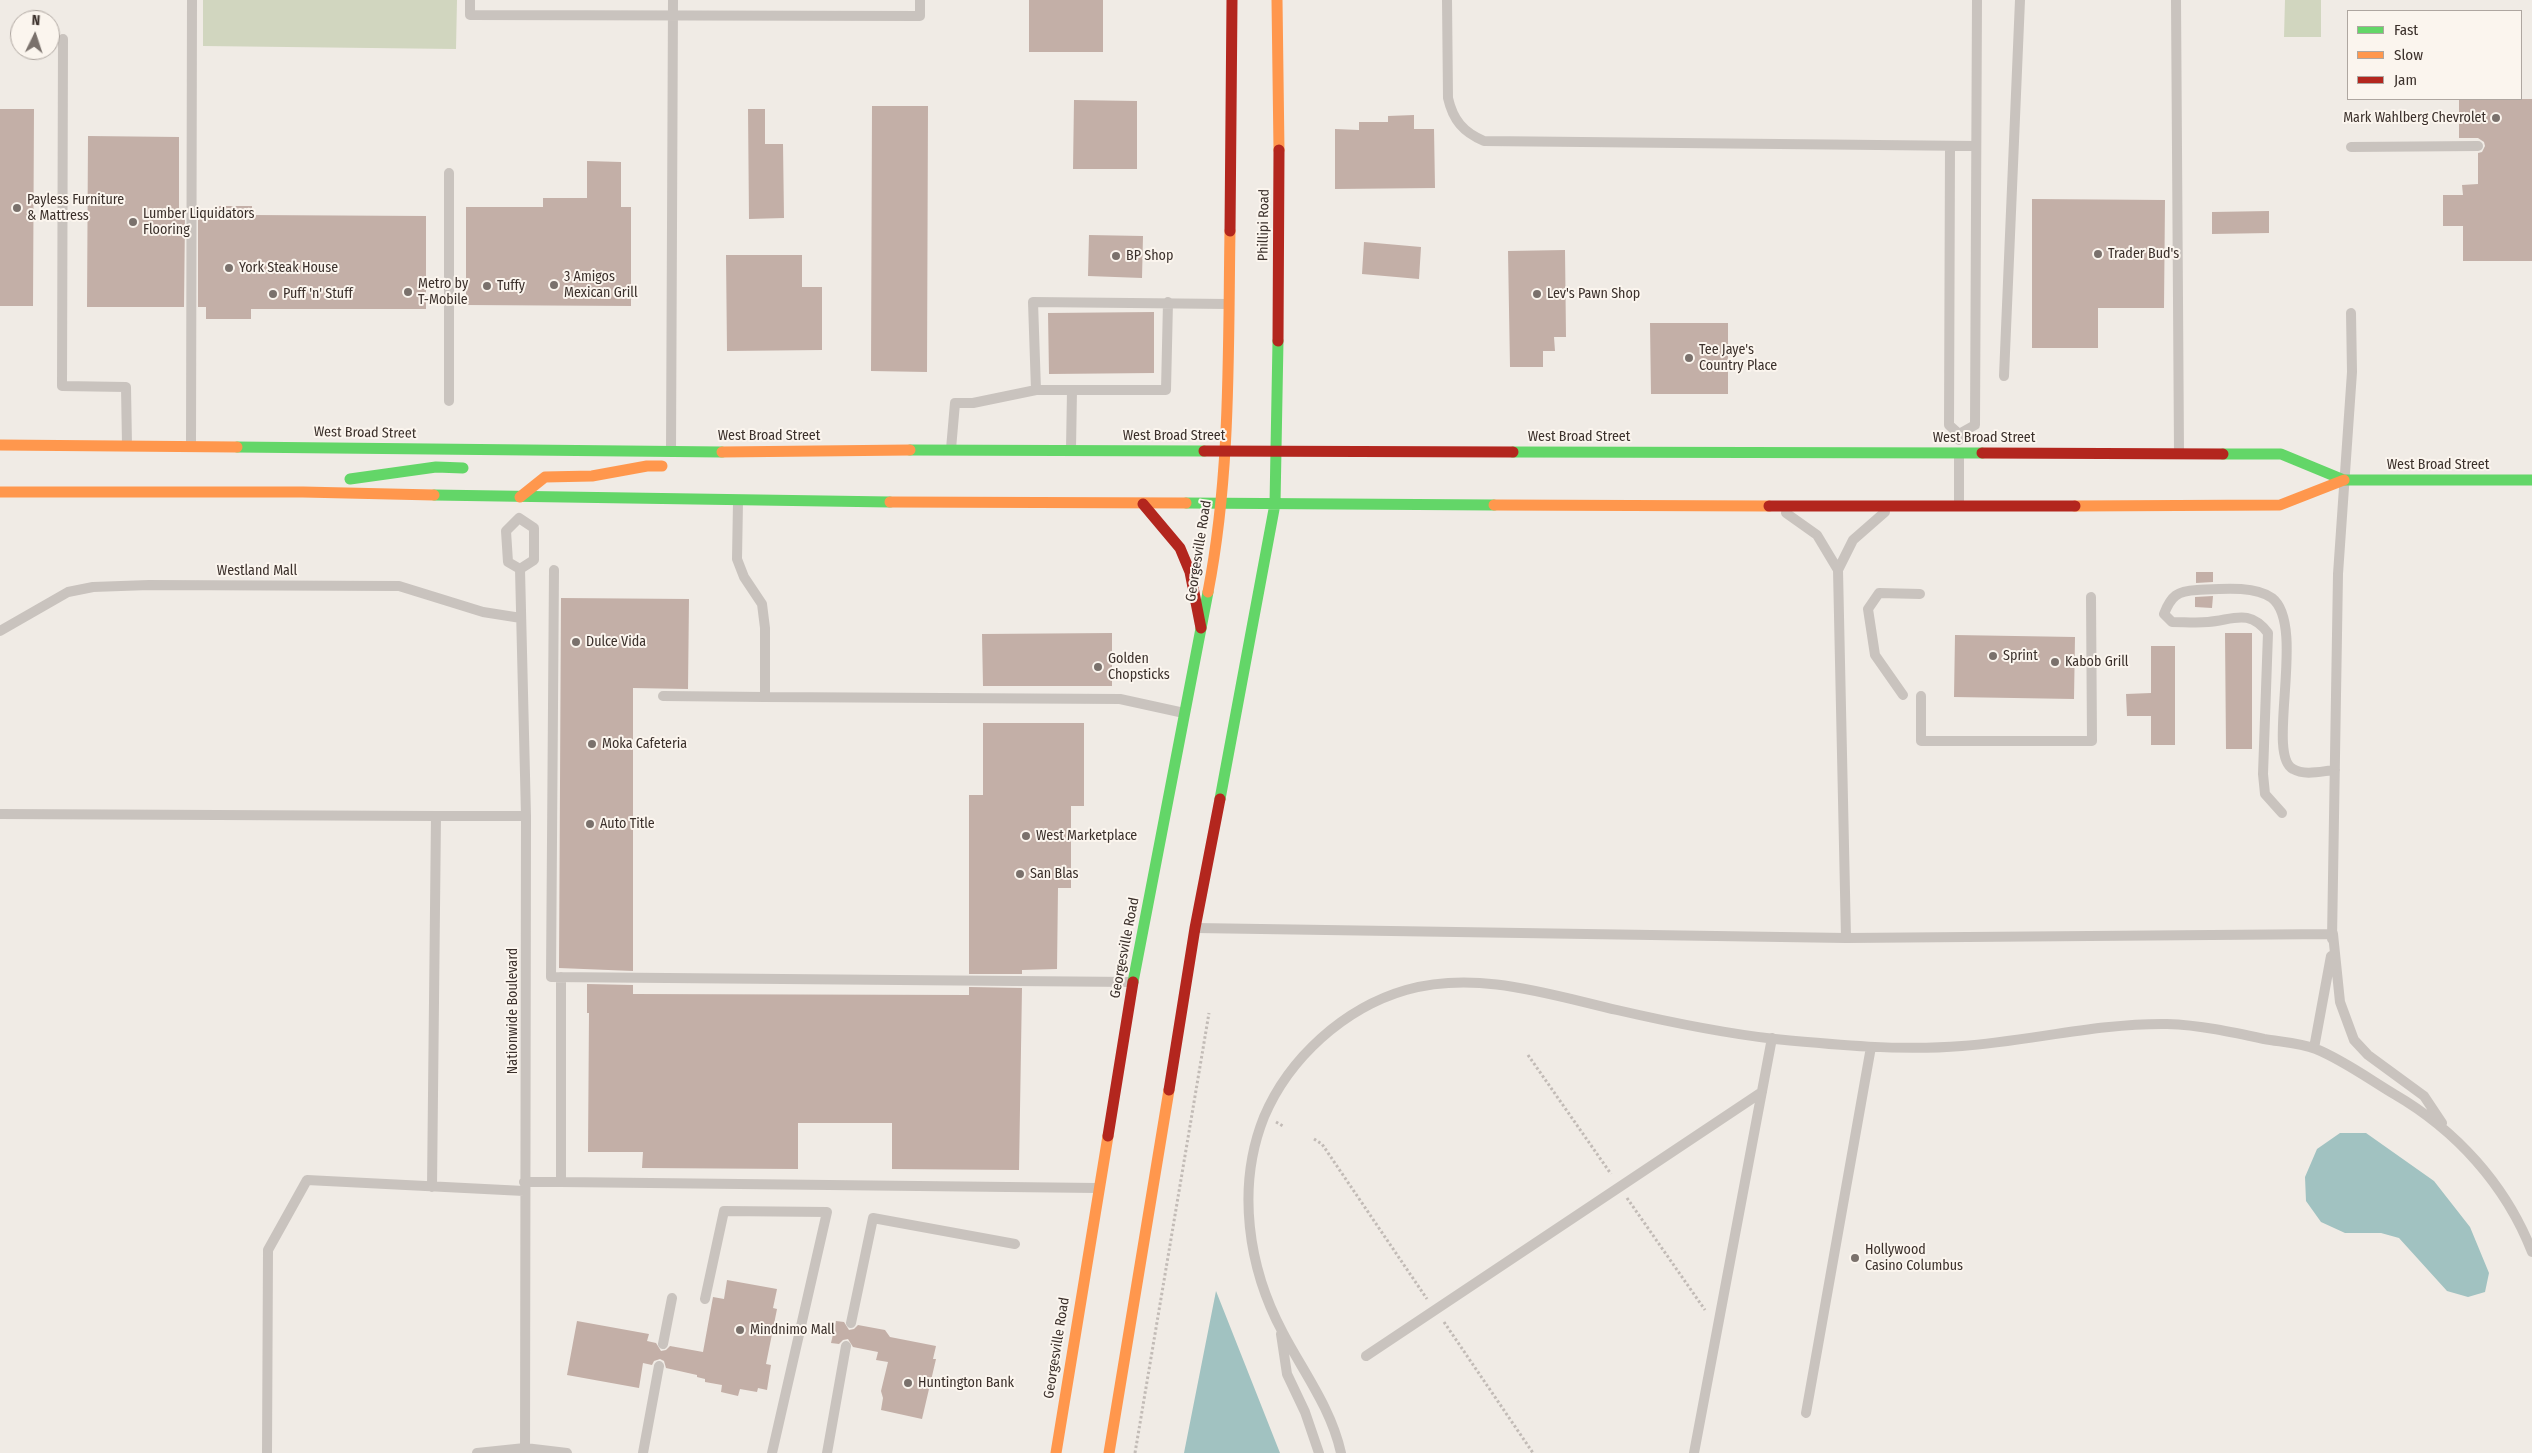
<!DOCTYPE html>
<html>
<head>
<meta charset="utf-8">
<style>
  body { margin:0 }
  #map { position:relative; width:2532px; height:1453px; overflow:hidden; background:#f0ebe5; font-family:"Fira Sans Condensed",sans-serif }
  canvas { display:block }
  .legend { position:absolute; left:2347px; top:10px; width:175px; height:90px; box-sizing:border-box; background:#fbf5ee; border:1px solid #aea6a0; margin:0; padding:6px 9px; list-style:none; font-size:15px; color:#3b302b }
  .legend li { display:flex; align-items:center; gap:10px; height:25px }
  .legend b { width:25px; border:1px solid #aea6a0 }
  .north { position:absolute; left:10px; top:10px; width:50px; height:50px; box-sizing:border-box; background:#fbf5ee; border:1px solid #aea6a0; border-radius:50%; rotate:4deg; font-size:14px; font-weight:700; line-height:20px; text-align:center; color:#3b302b }
  .north::after { content:''; display:block; margin:auto; width:18px; height:22px; background:#7a716c; clip-path:polygon(50% 0,100% 100%,50% 72%,0 100%) }
</style>
</head>
<body>
<div id="map">
<canvas width="2532" height="1453"></canvas>
<ul class="legend">
<li><b style="height:6px;background:#63d668"></b>Fast</li>
<li><b style="height:6px;background:#ff974d"></b>Slow</li>
<li><b style="height:6px;background:#b3261e"></b>Jam</li>
</ul>
<div class="north">N</div>
</div>
<script>
const context = document.querySelector('canvas').getContext('2d');
context.lineJoin = 'round';
function paint(path, color) { context.fillStyle = color; context.fill(path, 'evenodd'); }
function trace(path, color, width, dash) { context.strokeStyle = color; context.lineWidth = width; context.lineCap = dash ? 'butt' : 'round'; context.setLineDash(dash || []); context.stroke(path); }
function write(font, color, halo, rows, align = 'center') {
  context.font = font + ' "Fira Sans Condensed",sans-serif'; context.lineWidth = 4; context.setLineDash([]); context.textBaseline = 'middle'; context.strokeStyle = halo; context.fillStyle = color; for (const [text, x, y, turn = 0] of rows) {
    context.save(); context.translate(x, y); context.rotate((+turn || 0) * Math.PI / 180); context.textAlign = isNaN(turn) ? turn : align; if (halo) context.strokeText(text, 0, 0); context.fillText(text, 0, 0); context.restore();
  }
}
const green = new Path2D(`
  M 203,0 L 457,0 L 456,49 L 203,46 Z
  M 2285,0 L 2321,0 L 2321,37 L 2284,37 Z`);
const water = new Path2D(`
  M 2340,1133 L 2366,1133 L 2434,1181 L 2470,1227 L 2489,1273 L 2485,1292 L 2468,1297 L 2447,1291 L 2399,1238 L 2381,1233 L 2345,1233 L 2321,1222 L 2306,1201 L 2305,1177 L 2317,1149 Z
  M 1216,1291 L 1280,1453 L 1184,1453 Z`);
const building = new Path2D(`
  M 1029,0 L 1103,0 L 1103,52 L 1029,52 Z
  M 2459,99 L 2532,99 L 2532,261 L 2463,261 L 2463,226 L 2443,226 L 2443,195 L 2463,195 L 2462,185 L 2478,184 L 2478,153 L 2482,152 L 2485,146 L 2484,142 L 2478,138 L 2459,138 Z
  M 1074,100 L 1137,101 L 1137,169 L 1073,169 Z
  M 872,106 L 928,106 L 927,372 L 871,371 Z
  M 0,109 L 34,109 L 33,306 L 0,306 Z
  M 748,109 L 765,109 L 765,144 L 783,144 L 784,218 L 749,219 Z
  M 1414,115 L 1414,129 L 1434,129 L 1435,188 L 1335,189 L 1335,129 L 1359,130 L 1359,122 L 1388,122 L 1388,116 Z
  M 88,136 L 179,137 L 179,216 L 185,216 L 184,307 L 87,307 Z
  M 587,161 L 621,162 L 621,207 L 631,207 L 631,306 L 466,305 L 466,207 L 543,207 L 543,198 L 587,198 Z
  M 2032,199 L 2165,200 L 2164,308 L 2098,308 L 2098,348 L 2032,348 Z
  M 219,206 L 252,206 L 252,215 L 426,216 L 426,309 L 251,309 L 251,319 L 206,319 L 206,307 L 198,307 L 198,216 L 219,216 Z
  M 2269,211 L 2269,233 L 2212,234 L 2212,212 Z
  M 1089,235 L 1143,236 L 1142,278 L 1088,276 Z
  M 1364,242 L 1421,247 L 1419,279 L 1362,274 Z
  M 1565,250 L 1566,337 L 1554,337 L 1555,351 L 1543,351 L 1543,367 L 1510,367 L 1508,251 Z
  M 726,255 L 802,255 L 802,287 L 822,287 L 822,350 L 727,351 Z
  M 1154,312 L 1154,373 L 1049,374 L 1048,313 Z
  M 1650,323 L 1728,323 L 1728,394 L 1651,394 Z
  M 2196,572 L 2213,572 L 2213,582 L 2196,583 Z
  M 2213,596 L 2212,608 L 2195,607 L 2195,597 Z
  M 561,598 L 689,599 L 688,689 L 633,688 L 633,971 L 559,968 Z
  M 1112,633 L 1112,686 L 983,686 L 982,634 Z
  M 2225,633 L 2252,633 L 2252,749 L 2226,749 Z
  M 1955,635 L 2075,637 L 2074,699 L 1954,697 Z
  M 2151,646 L 2175,646 L 2175,745 L 2151,745 L 2151,716 L 2127,716 L 2126,694 L 2151,693 Z
  M 983,723 L 1084,723 L 1084,806 L 1071,806 L 1071,888 L 1058,888 L 1057,969 L 1022,970 L 1022,974 L 969,974 L 969,795 L 983,795 Z
  M 587,984 L 633,985 L 633,994 L 969,995 L 969,987 L 1022,988 L 1019,1170 L 892,1169 L 892,1123 L 798,1123 L 798,1169 L 642,1168 L 643,1152 L 588,1152 L 589,1013 L 587,1013 Z
  M 727,1280 L 777,1289 L 773,1308 L 777,1309 L 766,1364 L 771,1365 L 767,1390 L 758,1388 L 757,1392 L 740,1389 L 738,1396 L 721,1392 L 722,1385 L 705,1382 L 705,1379 L 697,1377 L 697,1375 L 666,1368 L 664,1361 L 660,1359 L 654,1361 L 652,1365 L 643,1363 L 639,1388 L 567,1375 L 577,1321 L 649,1334 L 647,1341 L 656,1343 L 661,1351 L 666,1350 L 670,1346 L 703,1352 L 713,1297 L 724,1299 Z
  M 836,1321 L 844,1322 L 849,1330 L 854,1329 L 858,1325 L 885,1330 L 890,1337 L 936,1346 L 933,1359 L 936,1359 L 922,1419 L 881,1410 L 883,1398 L 881,1391 L 888,1362 L 876,1360 L 878,1352 L 853,1347 L 848,1339 L 843,1340 L 839,1344 L 831,1343 Z`);
const path = new Path2D(`
  M 1528,1055 L 1611,1174
  M 1276,1122 L 1283,1126
  M 1314,1139 L 1322,1144 L 1427,1299
  M 1627,1198 L 1705,1310
  M 1444,1322 L 1533,1453
  M 1135,1453 L 1209,1013`);
const lane = new Path2D(`
  M 470,0 L 470,15 L 920,16 L 920,0
  M 1447,0 L 1448,98 C 1453,120 1463,132 1484,141 L 1976,146
  M 2176,0 L 2179,451
  M 63,39 L 62,386 L 126,387 L 127,445
  M 1950,146 L 1949,425 L 1959,434 L 1959,440
  M 2351,147 L 2478,146
  M 2004,376 L 2020,0
  M 1072,390 L 1166,390 L 1168,302
  M 449,401 L 449,173
  M 1959,434 L 1975,425 L 1977,0
  M 191,446 L 192,0
  M 951,449 L 955,403 L 973,403 L 1036,390
  M 1071,449 L 1072,390 L 1036,390 L 1033,302 L 1228,304
  M 671,451 L 673,0
  M 1959,455 L 1959,505
  M 738,502 L 737,559 L 744,577 L 762,604 L 765,628 L 765,697 L 1120,699 L 1184,713
  M 1786,513 L 1817,535 L 1838,570
  M 519,518 L 534,528 L 534,560 L 520,569 L 508,562 L 506,531 Z
  M 520,569 L 526,816 L 525,1453
  M 554,570 L 551,977 L 1131,982
  M 0,631 L 68,592 L 93,587 L 149,585 L 399,586 L 483,612 L 521,618
  M 1903,695 L 1875,655 L 1868,609 L 1879,593 L 1920,594
  M 663,696 L 765,697
  M 1921,696 L 1921,741 L 2092,741 L 2091,597
  M 2282,813 L 2265,794 L 2263,774 L 2268,633 C 2249,608 2233,620 2208,622 C 2196,623 2184,622 2172,622 L 2164,614 C 2171,596 2177,591 2197,590 C 2219,589 2254,585 2272,598 C 2307,625 2265,755 2293,769 C 2305,776 2322,771 2335,770
  M 0,814 L 436,816
  M 1196,928 L 1846,938 L 2333,934 L 2340,1002 L 2354,1040 L 2368,1055 L 2424,1096 L 2442,1123
  M 1846,938 L 1838,570 L 1853,540 L 1885,512
  M 2332,939 L 2338,574 L 2352,372 L 2351,313
  M 2314,1048 L 2331,956
  M 524,1182 L 561,1182 L 561,977
  M 561,1182 L 1097,1188
  M 432,1187 L 436,816 L 526,816
  M 705,1299 L 724,1211 L 827,1212 L 772,1453
  M 851,1323 L 873,1218 L 1015,1244
  M 1281,1334 L 1287,1374 L 1305,1412 L 1319,1453
  M 663,1344 L 672,1298
  M 1366,1356 L 1762,1092
  M 1806,1413 L 1871,1047
  M 267,1453 L 268,1250 L 307,1180 L 524,1191
  M 477,1453 L 525,1448 L 567,1453
  M 643,1453 L 659,1366
  M 827,1453 L 846,1346
  M 1341,1453 C 1331,1408 1304,1373 1283,1333 C 1248,1268 1236,1187 1264,1117 C 1289,1058 1344,1008 1406,990 C 1476,970 1548,994 1617,1010 C 1669,1022 1722,1033 1775,1039 C 1837,1045 1901,1051 1962,1046 C 2030,1041 2099,1023 2167,1024 C 2200,1025 2232,1032 2264,1039 C 2281,1042 2300,1043 2316,1049 C 2343,1060 2369,1079 2394,1094 C 2456,1130 2506,1185 2532,1252
  M 1694,1453 L 1772,1038`);
const fast = new Path2D(`
  M 237,447 L 722,452
  M 910,450 L 1204,451
  M 1513,452 L 1982,453
  M 2223,454 L 2281,454 L 2344,480 L 2532,480
  M 350,479 L 436,467 L 463,468
  M 434,495 L 890,502
  M 1186,503 L 1494,505
  M 1220,799 L 1275,504 L 1278,341
  M 1133,982 L 1208,592`);
const slow = new Path2D(`
  M 1277,0 L 1279,150
  M 0,445 L 237,447
  M 722,452 L 910,450
  M 0,492 L 303,492 L 434,495
  M 520,497 L 545,477 L 592,476 L 647,466 L 662,466
  M 890,502 L 1186,503
  M 1494,505 L 1769,506
  M 2075,506 L 2280,505 L 2344,480
  M 1208,592 C 1231,473 1228,352 1230,231
  M 1056,1453 L 1108,1136
  M 1109,1453 L 1169,1090`);
const jam = new Path2D(`
  M 1230,231 L 1232,0
  M 1278,341 L 1279,150
  M 1204,451 L 1513,452
  M 1982,453 L 2223,454
  M 1143,504 L 1180,548 L 1190,572 L 1201,628
  M 1769,506 L 2075,506
  M 1169,1090 L 1195,928 L 1220,799
  M 1108,1136 L 1133,982`);
const markers = [
  [2496,118,5,"#7a716c"],
  [17,208,5,"#7a716c"],
  [133,222,5,"#7a716c"],
  [2098,254,5,"#7a716c"],
  [1116,256,5,"#7a716c"],
  [229,268,5,"#7a716c"],
  [554,285,5,"#7a716c"],
  [487,286,5,"#7a716c"],
  [408,292,5,"#7a716c"],
  [273,294,5,"#7a716c"],
  [1537,294,5,"#7a716c"],
  [1689,358,5,"#7a716c"],
  [576,642,5,"#7a716c"],
  [1993,656,5,"#7a716c"],
  [2055,662,5,"#7a716c"],
  [1098,667,5,"#7a716c"],
  [592,744,5,"#7a716c"],
  [590,824,5,"#7a716c"],
  [1026,836,5,"#7a716c"],
  [1020,874,5,"#7a716c"],
  [1855,1258,5,"#7a716c"],
  [740,1330,5,"#7a716c"],
  [908,1383,5,"#7a716c"]
];
const poiNames = [
  ["Mark Wahlberg Chevrolet",2486,118,"right"],
  ["Payless Furniture",27,200],
  ["& Mattress",27,216],
  ["Lumber Liquidators",143,214],
  ["Flooring",143,230],
  ["Trader Bud's",2108,254],
  ["BP Shop",1126,256],
  ["York Steak House",239,268],
  ["3 Amigos",564,277],
  ["Mexican Grill",564,293],
  ["Metro by",418,284],
  ["T-Mobile",418,300],
  ["Tuffy",497,286],
  ["Puff 'n' Stuff",283,294],
  ["Lev's Pawn Shop",1547,294],
  ["Tee Jaye's",1699,350],
  ["Country Place",1699,366],
  ["Dulce Vida",586,642],
  ["Sprint",2003,656],
  ["Golden",1108,659],
  ["Chopsticks",1108,675],
  ["Kabob Grill",2065,662],
  ["Moka Cafeteria",602,744],
  ["Auto Title",600,824],
  ["West Marketplace",1036,836],
  ["San Blas",1030,874],
  ["Hollywood",1865,1250],
  ["Casino Columbus",1865,1266],
  ["Mindnimo Mall",750,1330],
  ["Huntington Bank",918,1383]
];
const streetNames = [
  ["Phillipi Road",1264,225,-89],
  ["West Broad Street",365,433,1],
  ["West Broad Street",769,436],
  ["West Broad Street",1174,436],
  ["West Broad Street",1579,437],
  ["West Broad Street",1984,438],
  ["West Broad Street",2438,465],
  ["Georgesville Road",1199,551,-81],
  ["Westland Mall",257,571],
  ["Georgesville Road",1125,948,-79],
  ["Nationwide Boulevard",513,1011,-90],
  ["Georgesville Road",1057,1348,-81]
];
paint(green, '#d1d6bf');
paint(water, '#a1c2c1');
paint(building, '#c3afa7');
trace(path, '#c2bbb6', 3, [2.5, 2.5]);
trace(lane, '#c9c3be', 10);
trace(fast, '#63d668', 11);
trace(slow, '#ff974d', 11);
trace(jam, '#b3261e', 11);
for (const [x, y, r, color] of markers) { const dot = new Path2D(); dot.arc(x, y, r, 0, 2 * Math.PI); context.fillStyle = color; context.fill(dot); trace(dot, '#fbf5ee', 2); }
write('14px', '#3b302b', '#fbf5ee', poiNames, 'left');
write('14px', '#3b302b', '#fbf5ee', streetNames);
</script>
</body>
</html>
